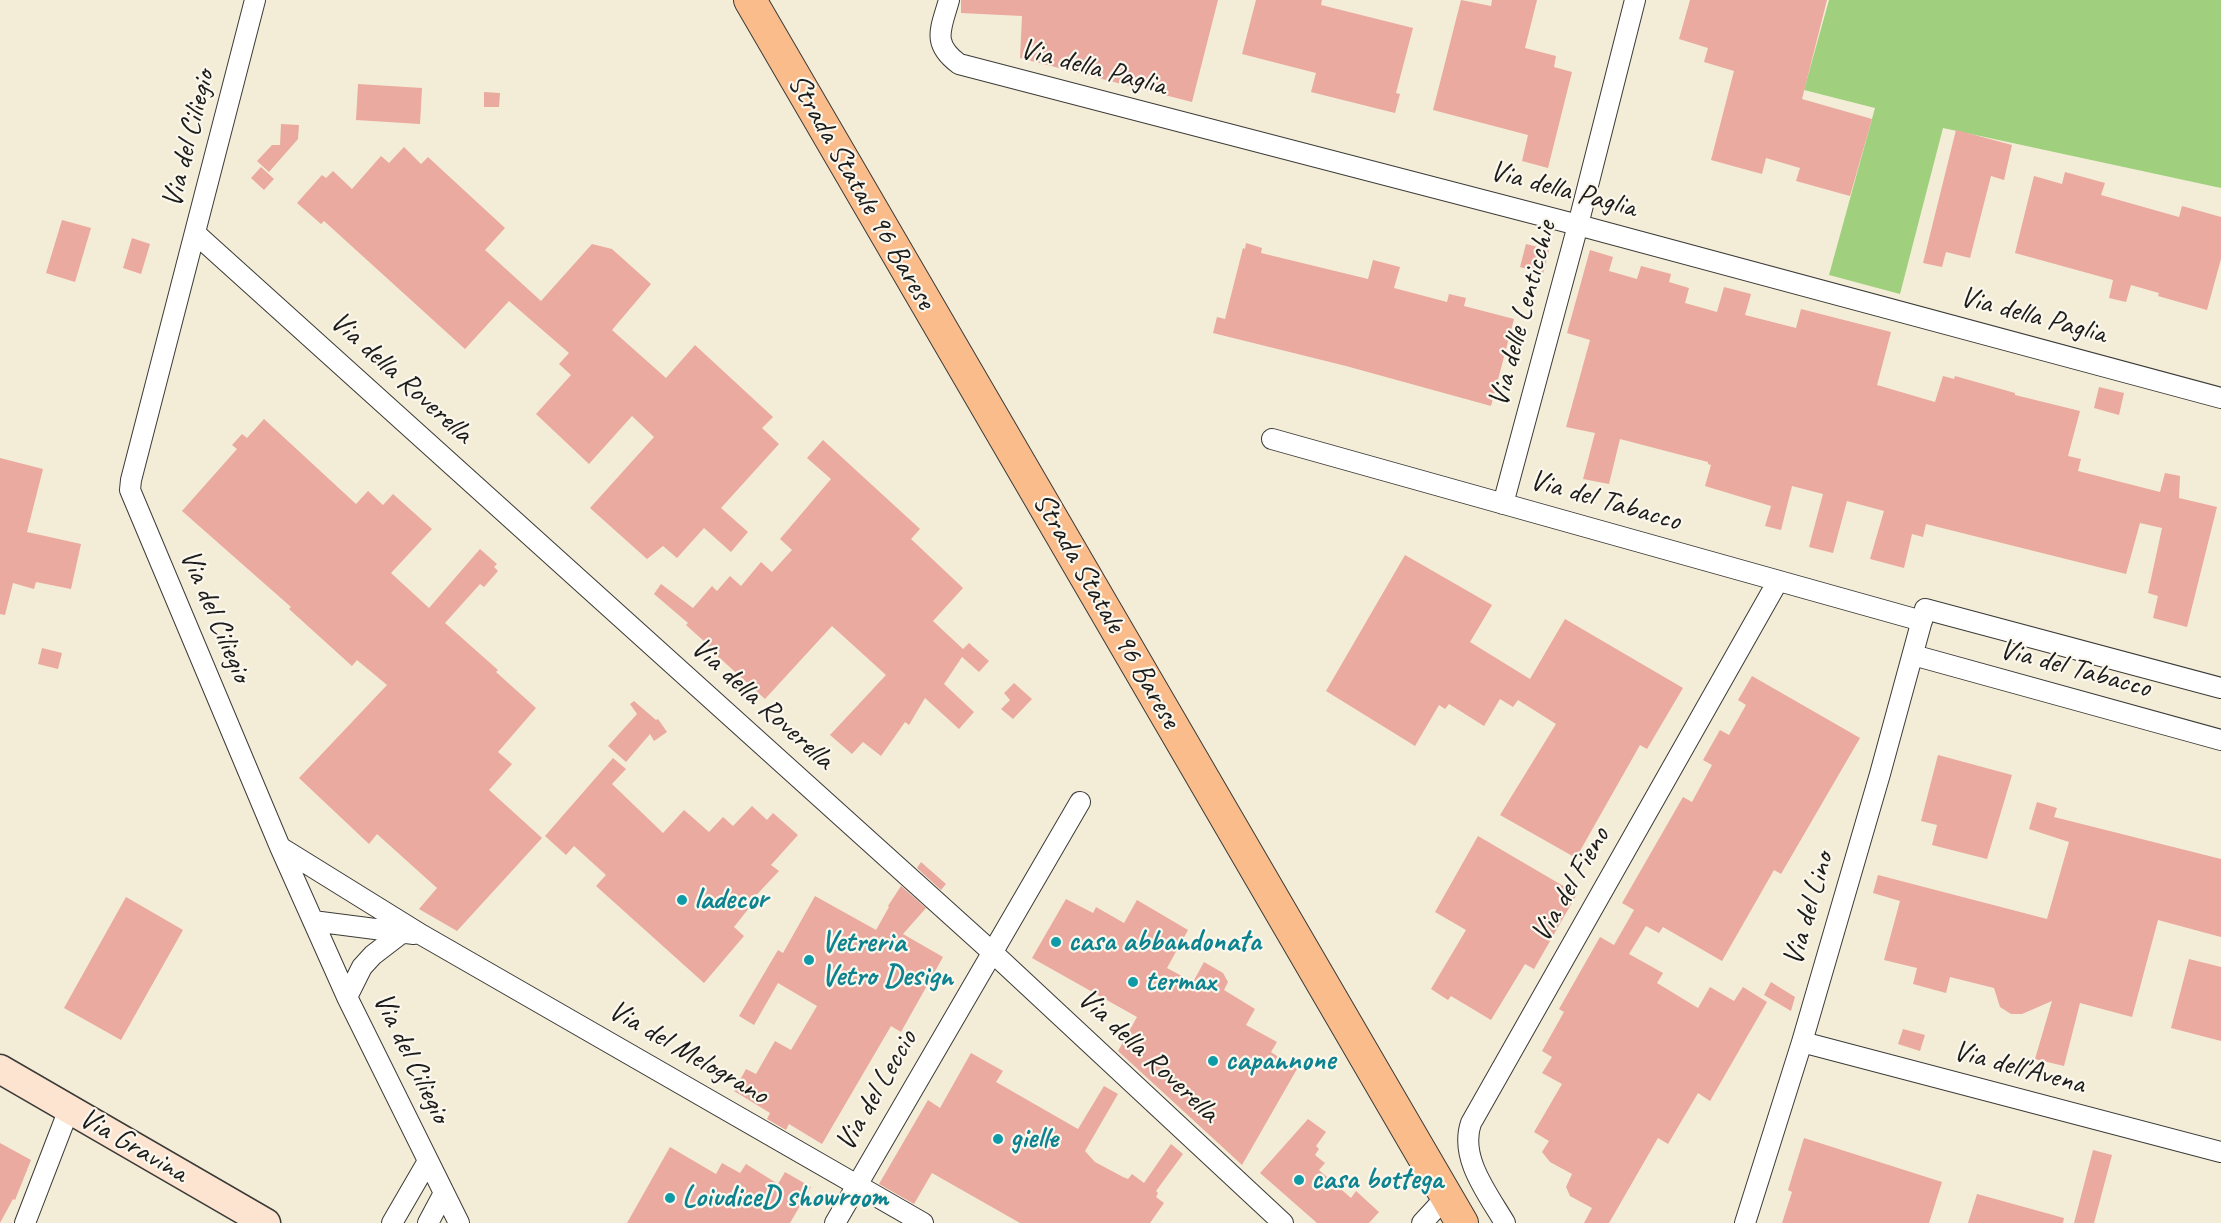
<!DOCTYPE html>
<html>
<head>
<meta charset="utf-8">
<style>
  body { margin:0 }
  canvas { display:block; background:#f3ecd6 }
</style>
</head>
<body>
<canvas width="2221" height="1223"></canvas>
<script>
const context = document.querySelector('canvas').getContext('2d');
context.lineJoin = 'round';
function paint(path, color) { context.fillStyle = color; context.fill(path, 'evenodd'); }
function trace(path, color, width, dash) { context.strokeStyle = color; context.lineWidth = width; context.lineCap = dash ? 'butt' : 'round'; context.setLineDash(dash || []); context.stroke(path); }
function write(font, color, halo, rows, align = 'center') {
  context.font = font + ' Caveat,sans-serif'; context.lineWidth = 4.5; context.setLineDash([]); context.textBaseline = 'middle'; context.strokeStyle = halo; context.fillStyle = color; for (const [text, x, y, turn = 0] of rows) {
    context.save(); context.translate(x, y); context.rotate((+turn || 0) * Math.PI / 180); context.textAlign = isNaN(turn) ? turn : align; if (halo) context.strokeText(text, 0, 0); context.fillText(text, 0, 0); context.restore();
  }
}
const green = new Path2D(`
  M 1829,0 L 2221,0 L 2221,188 L 1943,128 L 1900,294 L 1829,275 L 1875,108 L 1804,90 Z`);
const building = new Path2D(`
  M 961,0 L 1218,0 L 1192,102 L 1020,58 L 1022,16 L 961,13 Z
  M 1256,0 L 1322,0 L 1321,5 L 1413,28 L 1396,93 L 1400,94 L 1395,113 L 1311,92 L 1316,73 L 1242,54 Z
  M 1461,0 L 1491,6 L 1492,0 L 1537,0 L 1525,48 L 1556,56 L 1554,67 L 1572,72 L 1548,168 L 1522,161 L 1528,135 L 1433,110 Z
  M 1690,0 L 1827,0 L 1802,99 L 1872,119 L 1850,196 L 1796,181 L 1800,168 L 1766,158 L 1762,174 L 1711,160 L 1734,71 L 1704,62 L 1708,48 L 1679,39 Z
  M 358,84 L 422,88 L 420,124 L 356,120 Z
  M 484,92 L 500,93 L 499,107 L 484,107 Z
  M 281,124 L 299,125 L 298,139 L 269,172 L 257,161 L 272,145 L 280,145 Z
  M 1956,130 L 2012,145 L 2004,180 L 1991,176 L 1970,258 L 1946,252 L 1942,267 L 1923,263 Z
  M 404,147 L 421,164 L 428,157 L 505,228 L 485,250 L 541,301 L 592,244 L 612,249 L 651,284 L 612,330 L 666,378 L 695,345 L 773,417 L 762,428 L 779,444 L 721,508 L 748,532 L 731,552 L 704,528 L 677,558 L 663,546 L 647,559 L 590,508 L 654,437 L 632,416 L 589,464 L 536,414 L 571,375 L 559,364 L 569,353 L 509,301 L 465,349 L 324,221 L 321,224 L 297,203 L 322,175 L 326,178 L 333,171 L 352,189 L 381,156 L 389,163 Z
  M 261,167 L 274,179 L 264,190 L 251,178 Z
  M 2065,172 L 2105,183 L 2101,195 L 2179,217 L 2182,206 L 2221,217 L 2221,259 L 2207,310 L 2158,296 L 2159,293 L 2131,285 L 2126,302 L 2109,298 L 2113,280 L 2015,253 L 2034,176 L 2062,184 Z
  M 62,220 L 91,228 L 75,282 L 46,273 Z
  M 132,238 L 150,244 L 141,274 L 123,268 Z
  M 1246,243 L 1262,248 L 1261,253 L 1368,279 L 1373,260 L 1400,267 L 1394,288 L 1447,302 L 1449,294 L 1466,298 L 1464,306 L 1514,319 L 1491,406 L 1346,366 L 1213,333 L 1217,317 L 1225,319 L 1243,248 L 1245,249 Z
  M 1526,244 L 1549,250 L 1543,274 L 1520,267 Z
  M 1590,250 L 1613,257 L 1609,271 L 1637,279 L 1641,266 L 1671,274 L 1669,282 L 1689,288 L 1685,303 L 1717,312 L 1724,287 L 1751,294 L 1745,315 L 1796,328 L 1801,309 L 1891,332 L 1877,385 L 1935,402 L 1943,376 L 1954,379 L 1955,376 L 2015,393 L 2015,395 L 2080,411 L 2068,456 L 2081,459 L 2078,471 L 2160,492 L 2165,473 L 2180,476 L 2179,498 L 2217,507 L 2187,627 L 2153,618 L 2158,596 L 2148,593 L 2162,528 L 2140,523 L 2126,574 L 1926,524 L 1923,537 L 1912,534 L 1904,568 L 1870,559 L 1884,511 L 1847,501 L 1833,553 L 1809,547 L 1823,494 L 1792,486 L 1781,530 L 1765,526 L 1771,506 L 1705,486 L 1711,465 L 1708,464 L 1708,462 L 1620,439 L 1609,484 L 1583,479 L 1595,433 L 1566,427 L 1590,340 L 1567,333 Z
  M 2099,387 L 2124,393 L 2119,415 L 2094,408 Z
  M 264,419 L 356,504 L 368,491 L 383,505 L 393,494 L 432,529 L 391,573 L 429,608 L 480,549 L 497,564 L 494,567 L 498,571 L 484,587 L 480,584 L 445,623 L 498,670 L 496,672 L 536,708 L 498,752 L 512,764 L 489,790 L 542,838 L 457,931 L 419,909 L 437,888 L 377,834 L 369,844 L 299,778 L 387,685 L 357,660 L 352,666 L 289,609 L 291,607 L 182,511 L 237,449 L 232,445 L 242,434 L 247,438 Z
  M 823,440 L 920,529 L 911,539 L 963,588 L 933,621 L 963,649 L 969,643 L 989,661 L 979,672 L 962,657 L 944,684 L 974,712 L 959,729 L 925,698 L 909,725 L 905,722 L 881,756 L 863,742 L 852,754 L 830,735 L 886,675 L 832,626 L 765,699 L 712,651 L 706,643 L 686,625 L 688,623 L 654,594 L 661,584 L 693,608 L 712,586 L 717,591 L 730,576 L 741,586 L 761,562 L 772,572 L 792,550 L 780,539 L 831,479 L 807,458 Z
  M 0,458 L 43,469 L 27,532 L 81,544 L 71,589 L 36,582 L 34,589 L 13,583 L 5,615 L 0,614 Z
  M 1405,555 L 1492,605 L 1470,642 L 1530,679 L 1565,619 L 1683,688 L 1647,749 L 1640,745 L 1576,858 L 1500,815 L 1556,724 L 1518,700 L 1513,707 L 1500,699 L 1484,726 L 1449,704 L 1445,709 L 1439,705 L 1415,746 L 1326,691 Z
  M 42,648 L 62,653 L 58,669 L 38,664 Z
  M 1752,676 L 1860,738 L 1781,874 L 1774,870 L 1722,961 L 1663,927 L 1659,933 L 1646,926 L 1629,954 L 1663,973 L 1657,983 L 1698,1008 L 1710,987 L 1734,1001 L 1743,987 L 1767,1002 L 1710,1101 L 1698,1093 L 1668,1144 L 1658,1138 L 1609,1223 L 1584,1223 L 1592,1208 L 1570,1196 L 1566,1187 L 1572,1174 L 1550,1162 L 1542,1152 L 1549,1141 L 1534,1132 L 1562,1084 L 1542,1073 L 1552,1057 L 1542,1051 L 1564,1012 L 1559,1009 L 1600,937 L 1614,945 L 1634,910 L 1622,903 L 1683,797 L 1692,802 L 1712,765 L 1703,760 L 1720,730 L 1729,735 L 1746,705 L 1738,700 Z
  M 1014,683 L 1032,699 L 1013,719 L 1001,709 L 1010,700 L 1004,693 Z
  M 634,701 L 656,720 L 658,719 L 667,732 L 654,741 L 650,734 L 626,762 L 608,746 L 637,714 L 630,704 Z
  M 1938,755 L 2012,775 L 1987,859 L 1932,845 L 1937,825 L 1921,821 Z
  M 613,758 L 626,769 L 612,784 L 663,833 L 684,810 L 709,832 L 723,817 L 733,826 L 752,806 L 767,820 L 773,813 L 798,835 L 771,865 L 779,871 L 747,905 L 749,908 L 734,927 L 744,936 L 704,983 L 596,886 L 606,875 L 574,846 L 566,855 L 545,836 Z
  M 2037,802 L 2057,808 L 2054,817 L 2221,859 L 2221,937 L 2158,920 L 2132,1017 L 2080,1003 L 2064,1066 L 2035,1059 L 2052,1001 L 2022,1014 L 2011,1014 L 2000,1007 L 1994,988 L 1950,977 L 1946,993 L 1913,984 L 1917,968 L 1884,960 L 1900,901 L 1873,893 L 1878,875 L 2047,919 L 2069,842 L 2029,829 Z
  M 1478,836 L 1577,894 L 1534,969 L 1525,964 L 1491,1020 L 1451,996 L 1448,1000 L 1431,989 L 1466,930 L 1435,912 Z
  M 921,862 L 946,884 L 941,890 L 917,868 Z
  M 901,886 L 926,908 L 903,934 L 943,957 L 901,1032 L 891,1026 L 822,1144 L 789,1124 L 786,1130 L 767,1119 L 770,1113 L 734,1091 L 746,1069 L 756,1074 L 775,1041 L 791,1050 L 817,1006 L 778,983 L 754,1025 L 739,1016 L 778,950 L 783,953 L 815,896 L 876,930 L 889,907 L 888,906 Z
  M 126,897 L 183,930 L 121,1040 L 64,1008 Z
  M 1066,899 L 1093,913 L 1096,907 L 1124,923 L 1137,900 L 1188,930 L 1167,968 L 1193,982 L 1204,962 L 1223,973 L 1228,982 L 1224,990 L 1255,1009 L 1246,1025 L 1277,1042 L 1271,1052 L 1297,1069 L 1242,1165 L 1118,1051 L 1137,1017 L 1032,958 Z
  M 2189,959 L 2221,967 L 2221,1041 L 2171,1028 Z
  M 1771,982 L 1795,997 L 1791,1011 L 1764,995 Z
  M 1903,1029 L 1925,1035 L 1920,1051 L 1898,1044 Z
  M 971,1053 L 1003,1071 L 996,1082 L 1078,1129 L 1104,1086 L 1118,1094 L 1085,1151 L 1095,1162 L 1123,1177 L 1128,1179 L 1132,1174 L 1144,1183 L 1171,1144 L 1183,1154 L 1156,1191 L 1158,1193 L 1156,1197 L 1164,1203 L 1150,1223 L 1020,1223 L 932,1173 L 914,1204 L 879,1184 L 928,1100 L 940,1108 Z
  M 1308,1119 L 1326,1132 L 1316,1146 L 1319,1149 L 1315,1155 L 1325,1163 L 1319,1170 L 1351,1198 L 1356,1191 L 1379,1212 L 1369,1223 L 1317,1223 L 1260,1173 Z
  M 1804,1138 L 1942,1182 L 1929,1223 L 1782,1223 L 1792,1192 L 1788,1190 Z
  M 0,1143 L 31,1160 L 15,1200 L 13,1199 L 0,1223 Z
  M 670,1147 L 716,1174 L 722,1163 L 740,1173 L 746,1164 L 778,1184 L 785,1172 L 811,1187 L 790,1223 L 627,1223 Z
  M 2093,1150 L 2112,1155 L 2094,1223 L 2074,1223 Z
  M 1977,1194 L 2064,1218 L 2063,1223 L 1968,1223 Z`);
const minor = new Path2D(`
  M 255,0 L 131,480 L 130,490 L 280,847 L 347,997 L 459,1223
  M 949,0 C 941,29 931,43 959,64 L 1578,225 L 2221,398
  M 196,234 L 992,952 L 1283,1223
  M 1272,439 L 1922,621
  M 1503,504 L 1578,225 L 1635,0
  M 1913,655 L 2221,740
  M 280,847 L 422,935 L 923,1223
  M 313,921 L 414,934
  M 347,997 L 362,967 L 373,955 L 403,932
  M 1802,1042 L 2221,1152
  M 25,1223 L 69,1109
  M 392,1223 L 428,1161
  M 428,1223 L 444,1193
  M 835,1223 L 1080,802
  M 1422,1223 L 1447,1196
  M 1505,1223 C 1488,1194 1459,1158 1471,1123 L 1778,581
  M 1745,1223 L 1802,1042 L 1880,774 L 1925,609 L 2221,688`);
const secondary = new Path2D(`
  M 0,1069 L 266,1223`);
const primary = new Path2D(`
  M 750,0 L 1462,1223`);
const markers = [
  [682,900,6,"#0f9aa8"],
  [1056,942,6,"#0f9aa8"],
  [809,960,6,"#0f9aa8"],
  [1133,982,6,"#0f9aa8"],
  [1213,1061,6,"#0f9aa8"],
  [998,1139,6,"#0f9aa8"],
  [1299,1180,6,"#0f9aa8"],
  [670,1198,6,"#0f9aa8"]
];
const streetNames = [
  ["Via della Paglia",1093,68,15],
  ["Via del Ciliegio",189,139,-76],
  ["Via della Paglia",1563,190,15],
  ["Strada Statale 96 Barese",861,192,60],
  ["Via delle Lenticchie",1523,314,-75],
  ["Via della Paglia",2033,316,15],
  ["Via della Roverella",401,378,42],
  ["Via del Tabacco",1605,501,16],
  ["Strada Statale 96 Barese",1106,611,60],
  ["Via del Ciliegio",215,616,67],
  ["Via del Tabacco",2075,669,15],
  ["Via della Roverella",762,704,42],
  ["Via del Fieno",1571,885,-60],
  ["Via del Lino",1809,909,-74],
  ["Via del Melograno",688,1053,30],
  ["Via della Roverella",1148,1056,43],
  ["Via del Ciliegio",411,1058,64],
  ["Via dell'Avena",2019,1068,15],
  ["Via del Leccio",877,1091,-60],
  ["Via Gravina",133,1146,30]
];
const cultureNames = [
  ["ladecor",694,900],
  ["casa abbandonata",1068,942],
  ["Vetreria",821,943],
  ["Vetro Design",821,977],
  ["termax",1145,982],
  ["capannone",1225,1061],
  ["gielle",1010,1139],
  ["casa bottega",1311,1180],
  ["LoiudiceD showroom",682,1198]
];
paint(green, '#a0d07e');
paint(building, '#eaaaa0');
trace(minor, '#3c3b38', 22);
trace(secondary, '#3c3b38', 31);
trace(primary, '#3c3b38', 34);
trace(minor, '#fff', 20);
trace(secondary, '#fde4d1', 28);
trace(primary, '#fabc8b', 32);
for (const [x, y, r, color] of markers) { const dot = new Path2D(); dot.arc(x, y, r, 0, 2 * Math.PI); context.fillStyle = color; context.fill(dot); trace(dot, '#fbf7ec', 2); }
write('30px', '#1c1c1c', '#fbf7ec', streetNames);
write('bold 30px', '#0d838f', '#fbf7ec', cultureNames, 'left');
</script>
</body>
</html>
